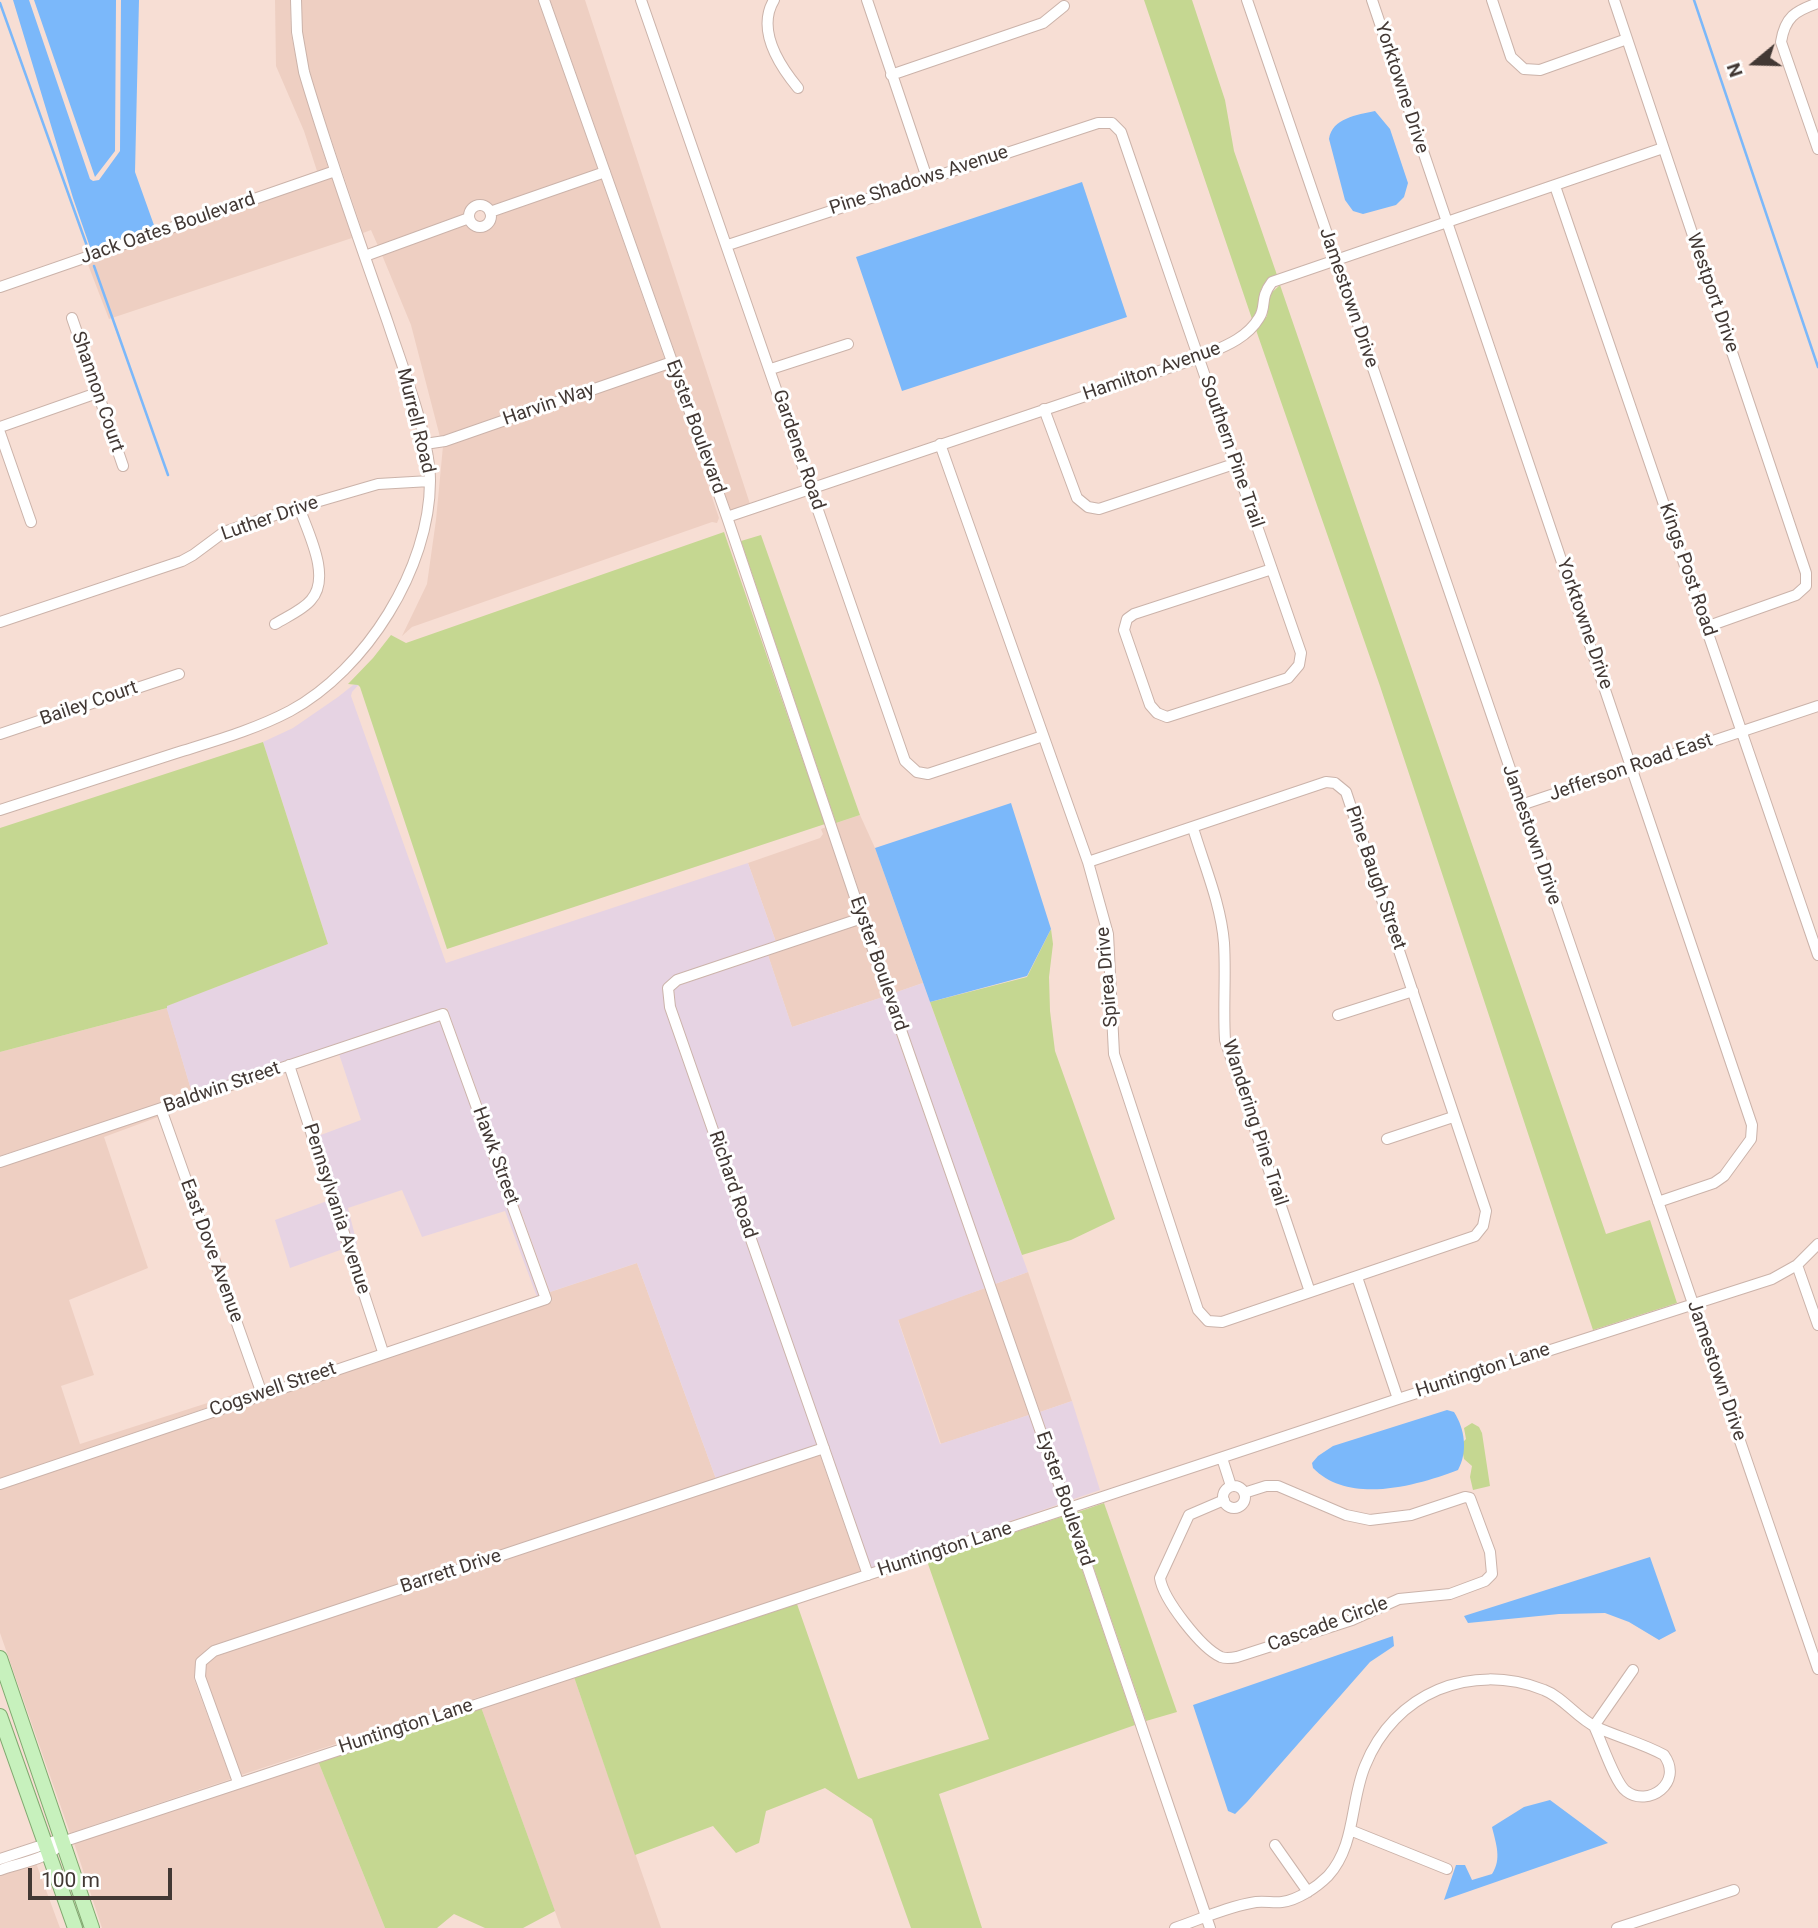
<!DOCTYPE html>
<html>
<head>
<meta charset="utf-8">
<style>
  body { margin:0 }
  #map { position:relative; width:1818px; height:1928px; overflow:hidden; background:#f7ded4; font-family:Roboto,sans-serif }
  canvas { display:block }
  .north { position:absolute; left:1720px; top:28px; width:70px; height:70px; -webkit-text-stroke:5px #fff; paint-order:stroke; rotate:251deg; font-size:19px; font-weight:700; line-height:28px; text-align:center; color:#423834 }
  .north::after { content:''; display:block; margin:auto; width:24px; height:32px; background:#423834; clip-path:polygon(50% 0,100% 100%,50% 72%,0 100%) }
  .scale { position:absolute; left:28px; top:1868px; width:144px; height:32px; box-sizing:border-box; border:4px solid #423834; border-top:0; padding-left:9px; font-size:21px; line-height:24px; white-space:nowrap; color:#423834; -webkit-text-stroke:5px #fff; paint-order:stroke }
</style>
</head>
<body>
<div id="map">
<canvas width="1818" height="1928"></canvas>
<div class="north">N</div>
<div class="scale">100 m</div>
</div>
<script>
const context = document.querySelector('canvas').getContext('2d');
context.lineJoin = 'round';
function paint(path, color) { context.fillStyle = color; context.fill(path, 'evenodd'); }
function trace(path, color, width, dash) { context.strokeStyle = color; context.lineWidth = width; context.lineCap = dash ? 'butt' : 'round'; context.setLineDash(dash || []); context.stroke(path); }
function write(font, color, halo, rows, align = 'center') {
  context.font = font + ' Roboto,sans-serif'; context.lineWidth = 6; context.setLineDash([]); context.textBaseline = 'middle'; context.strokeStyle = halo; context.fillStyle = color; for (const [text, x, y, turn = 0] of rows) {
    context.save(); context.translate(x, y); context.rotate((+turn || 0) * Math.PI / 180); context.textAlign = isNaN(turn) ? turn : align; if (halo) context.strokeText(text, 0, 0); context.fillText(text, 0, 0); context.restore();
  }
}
const built = new Path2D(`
  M 275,0 L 290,0 L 291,33 L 299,74 L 328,168 L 273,187 L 317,171 L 304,131 L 276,66 Z
  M 301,0 L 538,0 L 598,169 L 493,206 L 484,200 L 473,201 L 467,206 L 463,216 L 378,246 L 371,230 L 363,233 L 320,106 L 309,71 L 302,32 Z
  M 550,0 L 585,0 L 750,504 L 731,511 Z
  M 332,177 L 352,238 L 109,319 L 87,262 Z
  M 601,178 L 665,360 L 440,437 L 411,325 L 382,255 L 466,225 L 474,231 L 485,231 L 493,224 L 496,215 Z
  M 669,369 L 719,518 L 717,523 L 712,522 L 412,627 L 402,636 L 427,584 L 436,520 L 443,446 Z
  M 860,815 L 875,848 L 923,983 L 894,993 L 836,823 Z
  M 826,827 L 855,915 L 776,942 L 748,863 L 820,838 L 823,834 L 821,829 Z
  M 858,925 L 883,997 L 792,1027 L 768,955 Z
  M 167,1008 L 192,1093 L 0,1156 L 0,1052 Z
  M 157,1115 L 158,1117 L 104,1137 L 148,1268 L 69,1300 L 94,1375 L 61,1386 L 80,1444 L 254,1388 L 255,1391 L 0,1479 L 0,1167 Z
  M 637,1263 L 716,1479 L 212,1646 L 196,1662 L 194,1679 L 231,1779 L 70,1833 L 0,1633 L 0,1489 L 552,1302 L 550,1292 Z
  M 1028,1272 L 1072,1401 L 1040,1412 L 995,1284 Z
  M 985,1288 L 1029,1415 L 941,1444 L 898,1319 Z
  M 820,1455 L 861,1572 L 241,1775 L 205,1676 L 206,1664 L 216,1655 Z
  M 574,1677 L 661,1928 L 561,1928 L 481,1707 Z
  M 318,1761 L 385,1928 L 102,1928 L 74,1843 Z
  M 36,1863 L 60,1928 L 0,1928 L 0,1875 Z`);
const industrial = new Path2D(`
  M 372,670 L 352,692 L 351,696 L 446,963 L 748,863 L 776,942 L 663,989 L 665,1009 L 817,1445 L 716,1479 L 637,1263 L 550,1292 L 447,1008 L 192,1093 L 166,1006 L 328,944 L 263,742 L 293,728 L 338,697 Z
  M 768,955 L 792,1027 L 883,997 L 985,1288 L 898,1320 L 940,1444 L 1029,1415 L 1060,1504 L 871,1569 L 675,1006 L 674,990 L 680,985 Z
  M 923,983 L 1028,1272 L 995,1284 L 894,993 Z
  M 440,1020 L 539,1296 L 537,1297 L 505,1211 L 422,1237 L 402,1190 L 348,1208 L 357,1244 L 354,1245 L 318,1136 L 361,1120 L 339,1054 Z
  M 327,1201 L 343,1249 L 290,1268 L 275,1220 Z
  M 1072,1401 L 1100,1490 L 1071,1500 L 1040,1412 Z`);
const green = new Path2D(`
  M 1144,0 L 1192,0 L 1225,100 L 1234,151 L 1277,275 C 1251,287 1265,302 1252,319 Z
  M 1280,285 L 1606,1234 L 1650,1220 L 1677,1303 L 1593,1330 L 1380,686 L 1256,330 L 1267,316 L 1269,295 Z
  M 724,532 L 825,824 L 447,949 L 360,687 L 358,685 L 348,684 L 373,658 L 391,635 L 406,643 Z
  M 761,535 L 860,815 L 836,823 L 741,541 Z
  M 263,742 L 328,944 L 167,1006 L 167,1008 L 0,1052 L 0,828 Z
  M 1051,929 L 1053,944 L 1049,977 L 1050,1011 L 1055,1051 L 1115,1219 L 1071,1240 L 1022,1255 L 930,1002 L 1027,977 Z
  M 1472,1423 L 1479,1427 L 1482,1433 L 1490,1486 L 1473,1490 L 1470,1477 L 1472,1466 L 1464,1459 L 1461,1444 L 1466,1439 L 1464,1428 Z
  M 1104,1503 L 1177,1712 L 1146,1721 L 1075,1513 Z
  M 1064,1516 L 1135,1725 L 939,1794 L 982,1928 L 911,1928 L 872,1819 L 825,1788 L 766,1811 L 759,1843 L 736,1853 L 713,1826 L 635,1855 L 574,1677 L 797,1604 L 858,1779 L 989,1739 L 927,1561 Z
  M 481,1707 L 555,1911 L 523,1928 L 485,1928 L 454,1914 L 437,1928 L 385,1928 L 318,1761 Z`);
const water = new Path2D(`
  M 13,0 L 29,0 L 90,179 L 93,181 L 99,180 L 120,151 L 121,0 L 139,0 L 135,172 L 155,228 L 91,250 L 73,198 Z
  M 34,0 L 116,0 L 115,151 L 95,177 Z
  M 1375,111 L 1390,129 L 1408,183 L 1404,197 L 1396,205 L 1363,214 L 1353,211 L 1345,200 L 1329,139 C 1332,118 1357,115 1375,111 Z
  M 1082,182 L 1127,317 L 902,391 L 856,257 Z
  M 1011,803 L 1051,929 L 1027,976 L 930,1002 L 875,848 Z
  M 1447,1410 L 1454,1412 C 1465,1429 1468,1452 1458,1470 C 1416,1486 1349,1505 1313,1468 L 1312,1463 L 1318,1456 L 1333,1446 Z
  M 1650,1557 L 1676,1631 L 1659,1640 L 1629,1622 L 1605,1613 L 1559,1614 L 1468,1623 L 1464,1616 Z
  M 1393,1636 L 1394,1646 L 1370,1662 L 1247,1802 L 1235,1814 L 1228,1811 L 1193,1705 Z
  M 1550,1800 L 1608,1843 L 1444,1900 L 1456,1865 L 1465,1865 L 1472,1880 L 1492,1874 C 1502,1859 1496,1844 1492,1827 L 1524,1807 Z`);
const stream = new Path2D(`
  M 1694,0 L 1818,367
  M 0,3 L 87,246
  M 94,266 L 168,475`);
const minor = new Path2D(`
  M 544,0 L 727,517 L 862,918 L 1068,1510 L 1210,1928
  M 641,0 L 905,761 L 917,772 L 928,774 L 1043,736
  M 774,0 C 756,30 779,65 798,88
  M 867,0 L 927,178
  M 1247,0 L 1818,1669
  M 1372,0 L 1752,1125 L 1751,1139 L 1724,1176 L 1714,1183 L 1658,1202
  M 1492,0 L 1511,57 L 1524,69 L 1540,70 L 1627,39
  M 1614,0 L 1806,573 L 1806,586 L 1796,595 L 1706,627
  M 1818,3 C 1795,11 1785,17 1781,42 L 1818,149
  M 891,75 L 1043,23 L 1064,6
  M 1555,186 L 1818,955
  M469 216a11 11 0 1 1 22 0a11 11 0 1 1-22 0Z
  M 490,212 L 605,172
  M 728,245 L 1098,123 L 1112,123 L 1121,132 C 1180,306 1241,479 1301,653 L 1299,665 L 1288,678 L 1167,717 L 1157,713 L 1150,705 L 1124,630 L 1127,619 L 1134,614 L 1272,569
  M 365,256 L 469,218
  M 0,287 L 335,171
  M 72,318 L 123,466
  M 771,369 L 848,344
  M 1044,409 L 1077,498 L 1088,507 L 1099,509 L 1234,464
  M 0,427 L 97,393
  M 0,433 L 31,522
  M 425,444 L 445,441 L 672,362
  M 940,444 L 1088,862 L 1108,934 L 1114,1054 L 1198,1310 L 1208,1321 L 1222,1322 L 1475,1236 L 1483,1226 L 1486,1211 L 1346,792 L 1335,783 L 1326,782 L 1088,862
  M 727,517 L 1198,358 C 1220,348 1246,340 1259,318 C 1267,306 1259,299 1272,282 L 1663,148
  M 0,622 L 182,561 L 193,555 L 224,532 L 299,507 L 378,484 L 430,481
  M 275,624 C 286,617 303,610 311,600 C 332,577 307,531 299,507
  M 0,734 L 179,674
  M 1521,805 L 1818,706
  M 0,810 C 59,791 117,772 176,753 C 214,741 254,730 290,711 C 366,670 430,568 430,481 C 430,437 402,366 388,323 C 359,240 329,157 304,72 L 297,32 L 296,0
  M 1193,828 C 1204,865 1221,904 1224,943 C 1226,975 1223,1008 1225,1040 L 1310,1292
  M 862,918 L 677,980 L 668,988 L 670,1007 L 868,1575
  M 1338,1015 L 1413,991
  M 289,1065 L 383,1352
  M 161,1109 L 262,1394
  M 1387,1139 L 1453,1117
  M 0,1162 L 443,1014 L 546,1299 L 0,1484
  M 1797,1265 L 1818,1325
  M 1357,1277 L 1398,1399
  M 1222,1458 L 1231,1486
  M1223 1497a11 11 0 1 1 22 0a11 11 0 1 1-22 0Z
  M 1224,1500 L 1189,1515 L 1160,1578 C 1163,1599 1201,1648 1221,1657 C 1226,1659 1232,1658 1237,1657 L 1352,1620 L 1399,1599 L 1450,1594 L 1485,1581 L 1492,1574 L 1490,1552 L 1470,1498 L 1465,1497 L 1411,1515 L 1370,1520 L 1346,1515 L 1278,1486 L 1266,1486 L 1244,1493
  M 238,1782 L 200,1677 L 201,1662 L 214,1651 L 824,1448
  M 1350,1830 L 1447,1869
  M 1275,1845 L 1308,1892
  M 0,1859 L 55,1841 L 62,1842 L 1398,1399 L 1772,1279 L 1797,1265 L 1818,1244
  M 0,1870 C 19,1863 50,1859 62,1842
  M 1175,1928 C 1201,1919 1229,1906 1256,1902 C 1265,1901 1274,1903 1282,1902 C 1298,1900 1317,1887 1328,1876 C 1356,1845 1350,1802 1365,1766 C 1394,1693 1471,1661 1544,1690 C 1563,1697 1577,1718 1596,1727 C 1618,1737 1642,1743 1664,1755 C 1684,1783 1648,1808 1626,1791 C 1615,1783 1601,1740 1594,1726 L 1633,1670
  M 1617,1928 L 1734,1890`);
const major = new Path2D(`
  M 0,1658 L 92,1928
  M 0,1716 L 75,1928`);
const streetNames = [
  ["Yorktowne Drive",1401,88,72],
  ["Pine Shadows Avenue",919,181,-18],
  ["Jack Oates Boulevard",168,229,-19],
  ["Westport Drive",1712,293,71],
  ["Jamestown Drive",1348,298,71],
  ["Hamilton Avenue",1152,372,-19],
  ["Shannon Court",97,392,71],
  ["Harvin Way",549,405,-19],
  ["Murrell Road",415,421,76],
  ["Eyster Boulevard",695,427,70],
  ["Gardener Road",798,450,71],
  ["Southern Pine Trail",1231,452,71],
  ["Luther Drive",270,519,-19],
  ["Kings Post Road",1687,570,71],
  ["Yorktowne Drive",1584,624,71],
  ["Bailey Court",89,704,-19],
  ["Jefferson Road East",1631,768,-19],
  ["Jamestown Drive",1531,835,71],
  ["Pine Baugh Street",1375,878,71],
  ["Eyster Boulevard",878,964,71],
  ["Spirea Drive",1108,977,-95],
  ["Baldwin Street",222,1088,-19],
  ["Wandering Pine Trail",1254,1123,72],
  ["Hawk Street",495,1156,70],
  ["Richard Road",732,1185,71],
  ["Pennsylvania Avenue",336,1209,72],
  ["East Dove Avenue",211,1251,70],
  ["Huntington Lane",1483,1371,-18],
  ["Jamestown Drive",1716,1371,71],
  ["Cogswell Street",273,1390,-19],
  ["Eyster Boulevard",1064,1499,71],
  ["Huntington Lane",945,1550,-18],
  ["Barrett Drive",451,1572,-18],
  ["Cascade Circle",1328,1625,-20],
  ["Huntington Lane",406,1727,-18]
];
paint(built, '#eecfc2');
paint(industrial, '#e6d3e3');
paint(green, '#c5d791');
paint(water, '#7bb8fa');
trace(stream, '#7bb8fa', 2.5);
trace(minor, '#cbb3aa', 12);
trace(major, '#80aa70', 16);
trace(minor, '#fff', 10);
trace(major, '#c7f1bd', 14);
write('19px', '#423834', '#fff', streetNames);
</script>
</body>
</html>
